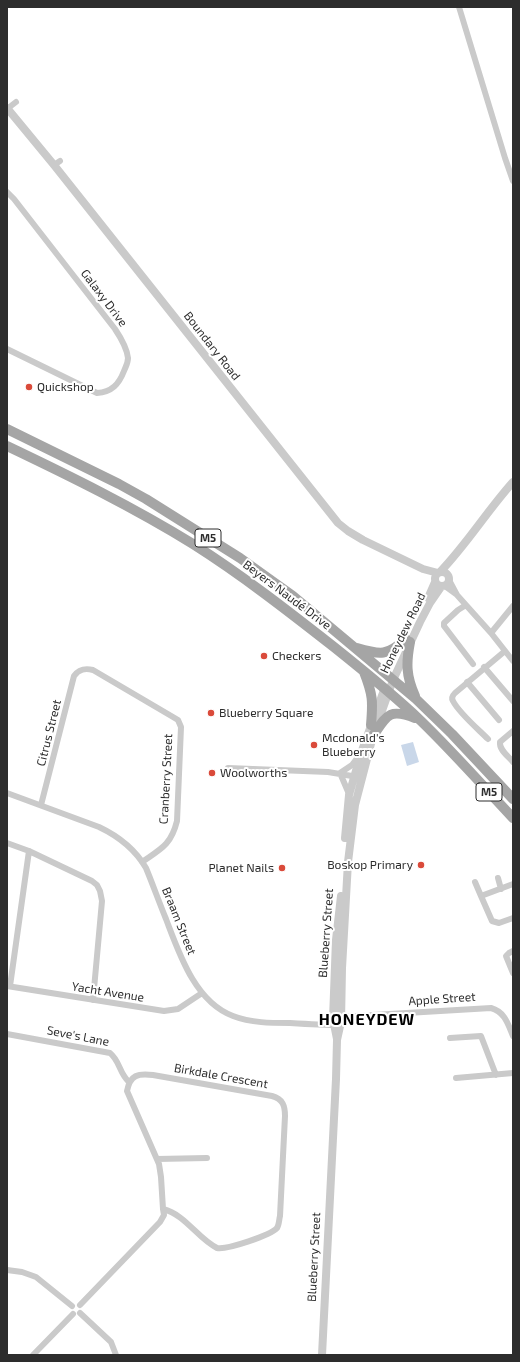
<!DOCTYPE html>
<html>
<head>
<meta charset="utf-8">
<style>
  body { margin:0 }
  #map { position:relative; width:520px; height:1362px; overflow:hidden; background:#fff; font-family:"Exo 2",sans-serif }
  canvas { display:block }
  .frame { position:absolute; inset:0; border:8px solid #2d2d2d; pointer-events:none }
</style>
</head>
<body>
<div id="map">
<canvas width="520" height="1362"></canvas>
<div class="frame"></div>
</div>
<script>
const context = document.querySelector('canvas').getContext('2d');
context.lineJoin = 'round';
function paint(path, color) { context.fillStyle = color; context.fill(path, 'evenodd'); }
function trace(path, color, width, dash) { context.strokeStyle = color; context.lineWidth = width; context.lineCap = dash ? 'butt' : 'round'; context.setLineDash(dash || []); context.stroke(path); }
function write(font, color, halo, rows, align = 'center') {
  context.font = font + ' "Exo 2",sans-serif'; context.lineWidth = 4; context.setLineDash([]); context.textBaseline = 'middle'; context.strokeStyle = halo; context.fillStyle = color; for (const [text, x, y, turn = 0] of rows) {
    context.save(); context.translate(x, y); context.rotate((+turn || 0) * Math.PI / 180); context.textAlign = isNaN(turn) ? turn : align; if (halo) context.strokeText(text, 0, 0); context.fillText(text, 0, 0); context.restore();
  }
}
const water = new Path2D(`
  M 413,742 L 419,762 L 407,766 L 401,745 Z`);
const minor = new Path2D(`
  M 459,7 L 505,158 L 513,181
  M 7,109 L 16,102
  M 54,165 L 60,161
  M 7,192 L 14,199 L 115,329 C 121,338 127,348 128,358 C 128,363 126,366 124,371 C 119,384 112,392 97,393 L 7,349
  M 449,580 L 457,595 L 491,633 L 513,661
  M 445,586 L 456,594
  M 466,605 L 458,610 L 444,623 L 444,626 L 473,664
  M 491,633 L 513,606
  M 484,667 L 513,701
  M 467,682 L 499,720
  M 513,731 L 500,742 C 499,750 508,756 513,762
  M 488,739 C 478,729 459,713 453,701 C 451,698 453,695 455,693 L 505,651
  M 228,768 L 328,772 L 358,777
  M 7,793 L 99,827 C 118,836 135,849 146,868 C 153,885 159,902 166,919 C 179,953 195,1002 233,1016 C 251,1023 271,1023 290,1023 C 306,1024 322,1025 338,1025
  M 349,794 L 340,773 L 352,765 L 358,757
  M 41,805 L 74,676 C 79,669 85,668 93,670 L 173,717 L 178,720 L 181,727 L 177,821 C 171,845 161,849 142,862
  M 7,843 L 29,851 L 92,881 L 97,885 L 100,891 L 102,901 L 93,1000
  M 498,878 L 501,889
  M 475,882 L 481,896
  M 513,884 L 481,896 L 492,921 L 499,923 L 513,918
  M 513,951 L 509,953 L 506,956 L 513,973
  M 7,986 L 164,1011 L 178,1009 L 202,993
  M 10,986 L 29,851
  M 339,1017 L 491,1008 C 505,1012 508,1024 513,1036
  M 7,1034 L 110,1053 C 120,1061 119,1073 129,1082
  M 450,1038 L 481,1036 L 496,1075
  M 456,1078 L 513,1073
  M 157,1159 L 207,1158
  M 7,1270 L 22,1272 L 36,1277 L 72,1306
  M 80,1305 L 160,1222 L 164,1215 L 163,1209 L 161,1177 L 159,1164 L 127,1091 C 130,1075 138,1073 153,1075 L 272,1096 C 283,1099 285,1106 285,1116 L 280,1216 C 279,1220 279,1225 277,1228 C 271,1235 227,1250 217,1248 C 197,1238 186,1215 163,1209
  M 80,1313 L 111,1342 L 116,1355
  M 33,1355 L 73,1314`);
const tertiary = new Path2D(`
  M 7,108 L 54,165 L 338,523 L 348,531 L 363,540 L 423,569 L 438,573
  M435 579a7 7 0 1 1 14 0a7 7 0 1 1-14 0Z
  M 440,572 C 467,544 487,511 513,482
  M 428,598 L 435,582
  M 345,838 L 349,795 L 361,753 L 384,690
  M 337,1039 L 333,1019 L 336,940 L 341,896
  M 322,1355 L 336,1079 L 337,1040 L 341,1022 L 342,968 L 348,862 L 355,805 L 373,736 L 393,680 L 420,622 L 430,603 L 441,587`);
const primary = new Path2D(`
  M 7,429 L 119,484 L 146,499 L 240,558 L 293,596 L 416,699 L 452,734 L 513,799
  M 7,446 C 70,476 133,507 193,544 C 242,575 288,611 334,647 C 364,671 394,695 421,721 C 453,752 483,786 513,818
  M 410,642 C 406,663 406,676 415,696
  M 357,648 C 381,655 387,656 406,639
  M 364,672 C 373,695 373,701 371,725
  M 373,736 C 387,715 389,708 415,718`);
const markers = [
  [29,387,4,"#da4a3a"],
  [264,656,4,"#da4a3a"],
  [211,713,4,"#da4a3a"],
  [314,745,4,"#da4a3a"],
  [212,773,4,"#da4a3a"],
  [421,865,4,"#da4a3a"],
  [282,868,4,"#da4a3a"]
];
const shields = [
  [208,538,26],
  [489,792,26]
];
const shieldNames = [
  ["M5",208,538],
  ["M5",489,792]
];
const streetNames = [
  ["Galaxy Drive",104,298,53],
  ["Boundary Road",212,346,52],
  ["Beyers Naudé Drive",287,595,37],
  ["Honeydew Road",403,633,-64],
  ["Citrus Street",49,733,-76],
  ["Cranberry Street",166,779,-87],
  ["Braam Street",179,921,68],
  ["Blueberry Street",326,933,-86],
  ["Yacht Avenue",108,992,9],
  ["Apple Street",442,999,-4],
  ["Seve's Lane",78,1036,11],
  ["Birkdale Crescent",221,1076,10],
  ["Blueberry Street",314,1257,-87]
];
const poiNames = [
  ["Quickshop",37,387],
  ["Checkers",272,656],
  ["Blueberry Square",219,713],
  ["Mcdonald's",322,738],
  ["Blueberry",322,752],
  ["Woolworths",220,773],
  ["Boskop Primary",413,865,"right"],
  ["Planet Nails",274,868,"right"]
];
const districtNames = [
  ["HONEYDEW",367,1020]
];
paint(water, '#c9d7e9');
trace(minor, '#cacaca', 6);
trace(tertiary, '#cacaca', 8);
trace(primary, '#a5a5a5', 10);
for (const [x, y, r, color] of markers) { const dot = new Path2D(); dot.arc(x, y, r, 0, 2 * Math.PI); context.fillStyle = color; context.fill(dot); trace(dot, '#fff', 1.5); }
for (const [x, y, w] of shields) { const box = new Path2D(); box.roundRect(x - w / 2, y - 9, w, 18, 3); context.fillStyle = '#fff'; context.fill(box); trace(box, '#2d2d2d', 1); }
write('bold 11px', '#2d2d2d', null, shieldNames);
write('12px', '#2d2d2d', '#fff', streetNames);
write('12px', '#2d2d2d', '#fff', poiNames, 'left');
context.letterSpacing = '1px';
write('bold 16px', '#000', '#fff', districtNames);
context.letterSpacing = '0px';
</script>
</body>
</html>
